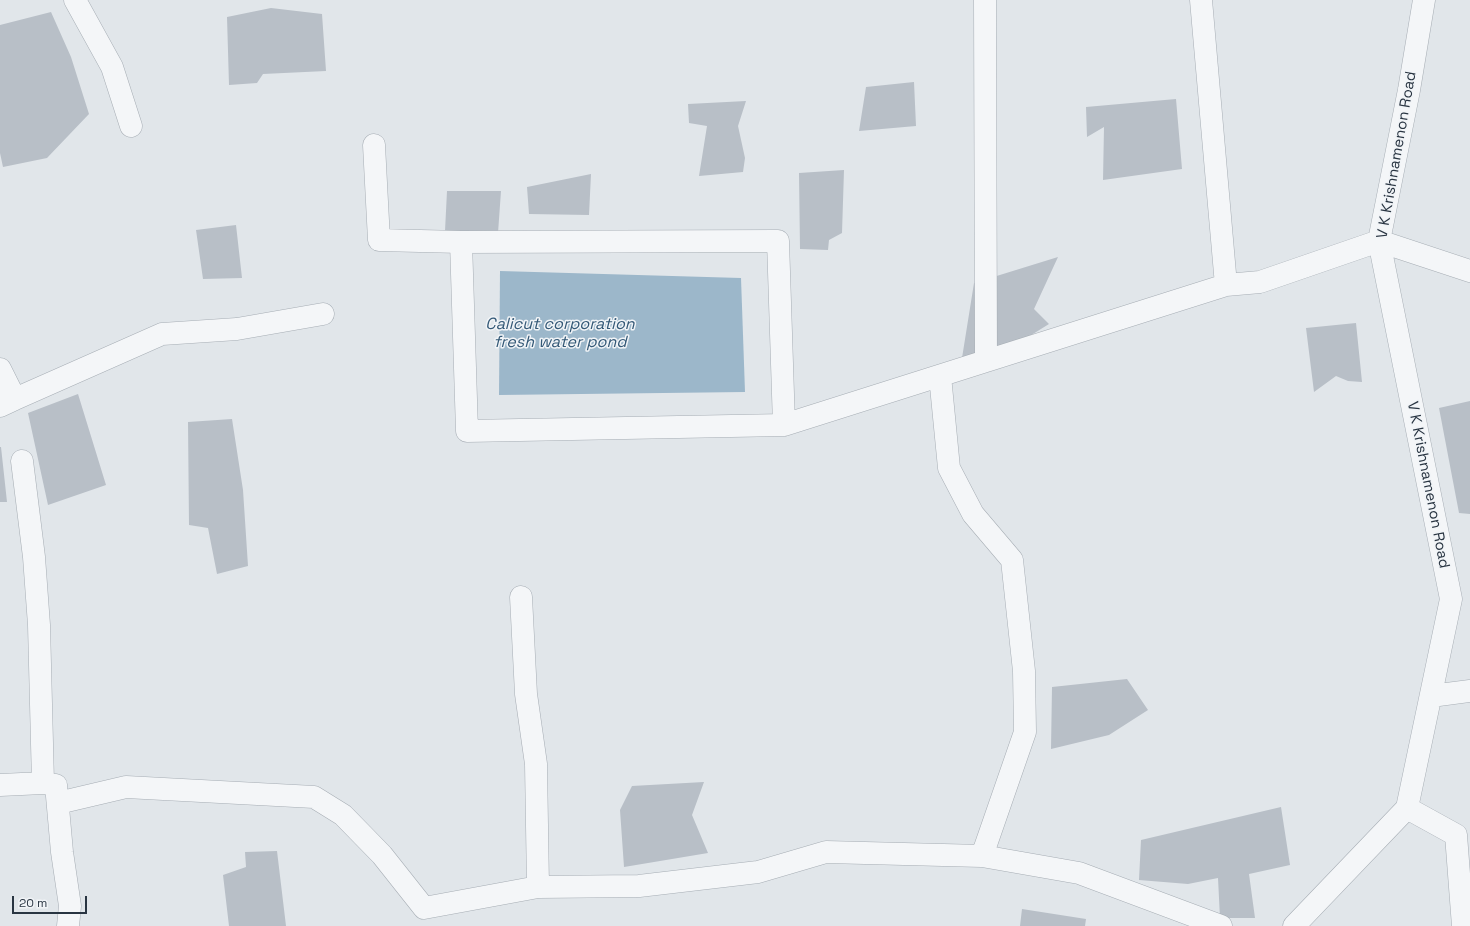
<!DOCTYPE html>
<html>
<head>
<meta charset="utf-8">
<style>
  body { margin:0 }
  #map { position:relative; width:1470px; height:926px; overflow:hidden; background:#e1e6ea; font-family:"Space Grotesk",sans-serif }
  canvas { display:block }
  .scale { position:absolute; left:12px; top:896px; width:75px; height:18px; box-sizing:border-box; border:2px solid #293542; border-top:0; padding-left:5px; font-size:12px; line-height:14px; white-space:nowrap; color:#293542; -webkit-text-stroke:3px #f1f4f7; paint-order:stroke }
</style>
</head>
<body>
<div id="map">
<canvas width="1470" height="926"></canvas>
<div class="scale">20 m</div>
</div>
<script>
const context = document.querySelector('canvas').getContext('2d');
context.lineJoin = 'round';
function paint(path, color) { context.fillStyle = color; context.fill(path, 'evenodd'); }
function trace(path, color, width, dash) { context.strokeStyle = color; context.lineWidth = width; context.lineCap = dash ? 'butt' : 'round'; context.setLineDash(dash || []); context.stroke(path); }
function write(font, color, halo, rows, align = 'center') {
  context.font = font + ' "Space Grotesk",sans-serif'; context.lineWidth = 3; context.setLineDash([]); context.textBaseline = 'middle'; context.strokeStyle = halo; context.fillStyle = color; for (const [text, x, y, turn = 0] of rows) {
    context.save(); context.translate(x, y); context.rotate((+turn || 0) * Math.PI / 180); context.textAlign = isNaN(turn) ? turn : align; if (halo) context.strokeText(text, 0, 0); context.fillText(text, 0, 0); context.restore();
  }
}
const water = new Path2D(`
  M 500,271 L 741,278 L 745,392 L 499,395 Z`);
const building = new Path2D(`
  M 271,8 L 322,14 L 326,71 L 263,74 L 257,83 L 229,85 L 227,17 Z
  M 51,12 L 71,57 L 89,114 L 47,158 L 3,167 L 0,153 L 0,25 Z
  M 914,82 L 916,126 L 859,131 L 866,87 Z
  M 1176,99 L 1182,169 L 1103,180 L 1104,127 L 1087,137 L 1086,107 Z
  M 746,101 L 738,126 L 745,158 L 743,172 L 699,176 L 707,126 L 689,123 L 688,104 Z
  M 844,170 L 842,233 L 829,240 L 828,250 L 800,249 L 799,173 Z
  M 591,174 L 589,215 L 529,214 L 527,187 Z
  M 447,191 L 501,191 L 498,233 L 445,231 Z
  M 236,225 L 242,278 L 203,279 L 196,230 Z
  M 1058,257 L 1034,309 L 1049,324 L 1020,342 L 962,358 L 974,283 Z
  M 1356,323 L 1362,382 L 1348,381 L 1336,376 L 1314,392 L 1306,328 Z
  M 78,394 L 106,485 L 48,505 L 28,413 Z
  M 1470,401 L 1470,514 L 1459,513 L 1439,408 Z
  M 232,419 L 243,490 L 248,566 L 217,574 L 208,528 L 189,525 L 188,422 Z
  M 0,447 L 1,447 L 7,502 L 0,502 Z
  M 1127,679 L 1148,710 L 1109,735 L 1051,749 L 1052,687 Z
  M 704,782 L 692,815 L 708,853 L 624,867 L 620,810 L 632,786 Z
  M 1281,807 L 1290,865 L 1249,874 L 1255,918 L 1220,918 L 1218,878 L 1188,884 L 1139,880 L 1141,840 Z
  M 277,851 L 286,926 L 229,926 L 223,875 L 246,867 L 245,852 Z
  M 1022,909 L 1086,919 L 1085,926 L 1020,926 Z`);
const minor = new Path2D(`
  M 75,0 L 112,67 L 131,126
  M 985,0 L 986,361
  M 374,145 L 379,240 L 461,242 L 467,431 L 784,425 L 1226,285 L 1201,0
  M 461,242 L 778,241 L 784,425
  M 1226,285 L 1260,282 L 1379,241 L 1470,271
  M 0,369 L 15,399 L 0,406
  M 940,376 L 949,468 L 973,514 L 1012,560 L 1024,671 L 1025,732 L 982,856 L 1079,873 L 1221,926
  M 15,399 L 162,334 L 237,329 L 323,314
  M 22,461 L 34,557 L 39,625 L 43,783
  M 521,597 L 526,694 L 536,764 L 538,887 L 639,886 L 758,872 L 826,852 L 982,856
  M 1431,696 L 1470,691
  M 0,785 L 43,783 L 56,785 L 62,852 L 70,906 L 68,926
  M 58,803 L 126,787 L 314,797 L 343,815 L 382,855 L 424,908 L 538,887
  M 1407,808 L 1456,835 L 1463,926
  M 1294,926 L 1407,808 L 1451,599 L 1379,241 L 1409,90 L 1424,0`);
const streetNames = [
  ["V K Krishnamenon Road",1397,155,-80],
  ["V K Krishnamenon Road",1428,485,79]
];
const waterNames = [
  ["Calicut corporation",560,325],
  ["fresh water pond",560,343]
];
paint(water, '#9cb7ca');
paint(building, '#b8bfc7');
trace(minor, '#a6adb4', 23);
trace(minor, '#f4f6f8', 22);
write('15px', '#293542', '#f1f4f7', streetNames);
write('italic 16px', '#335876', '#f1f4f7', waterNames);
</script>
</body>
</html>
